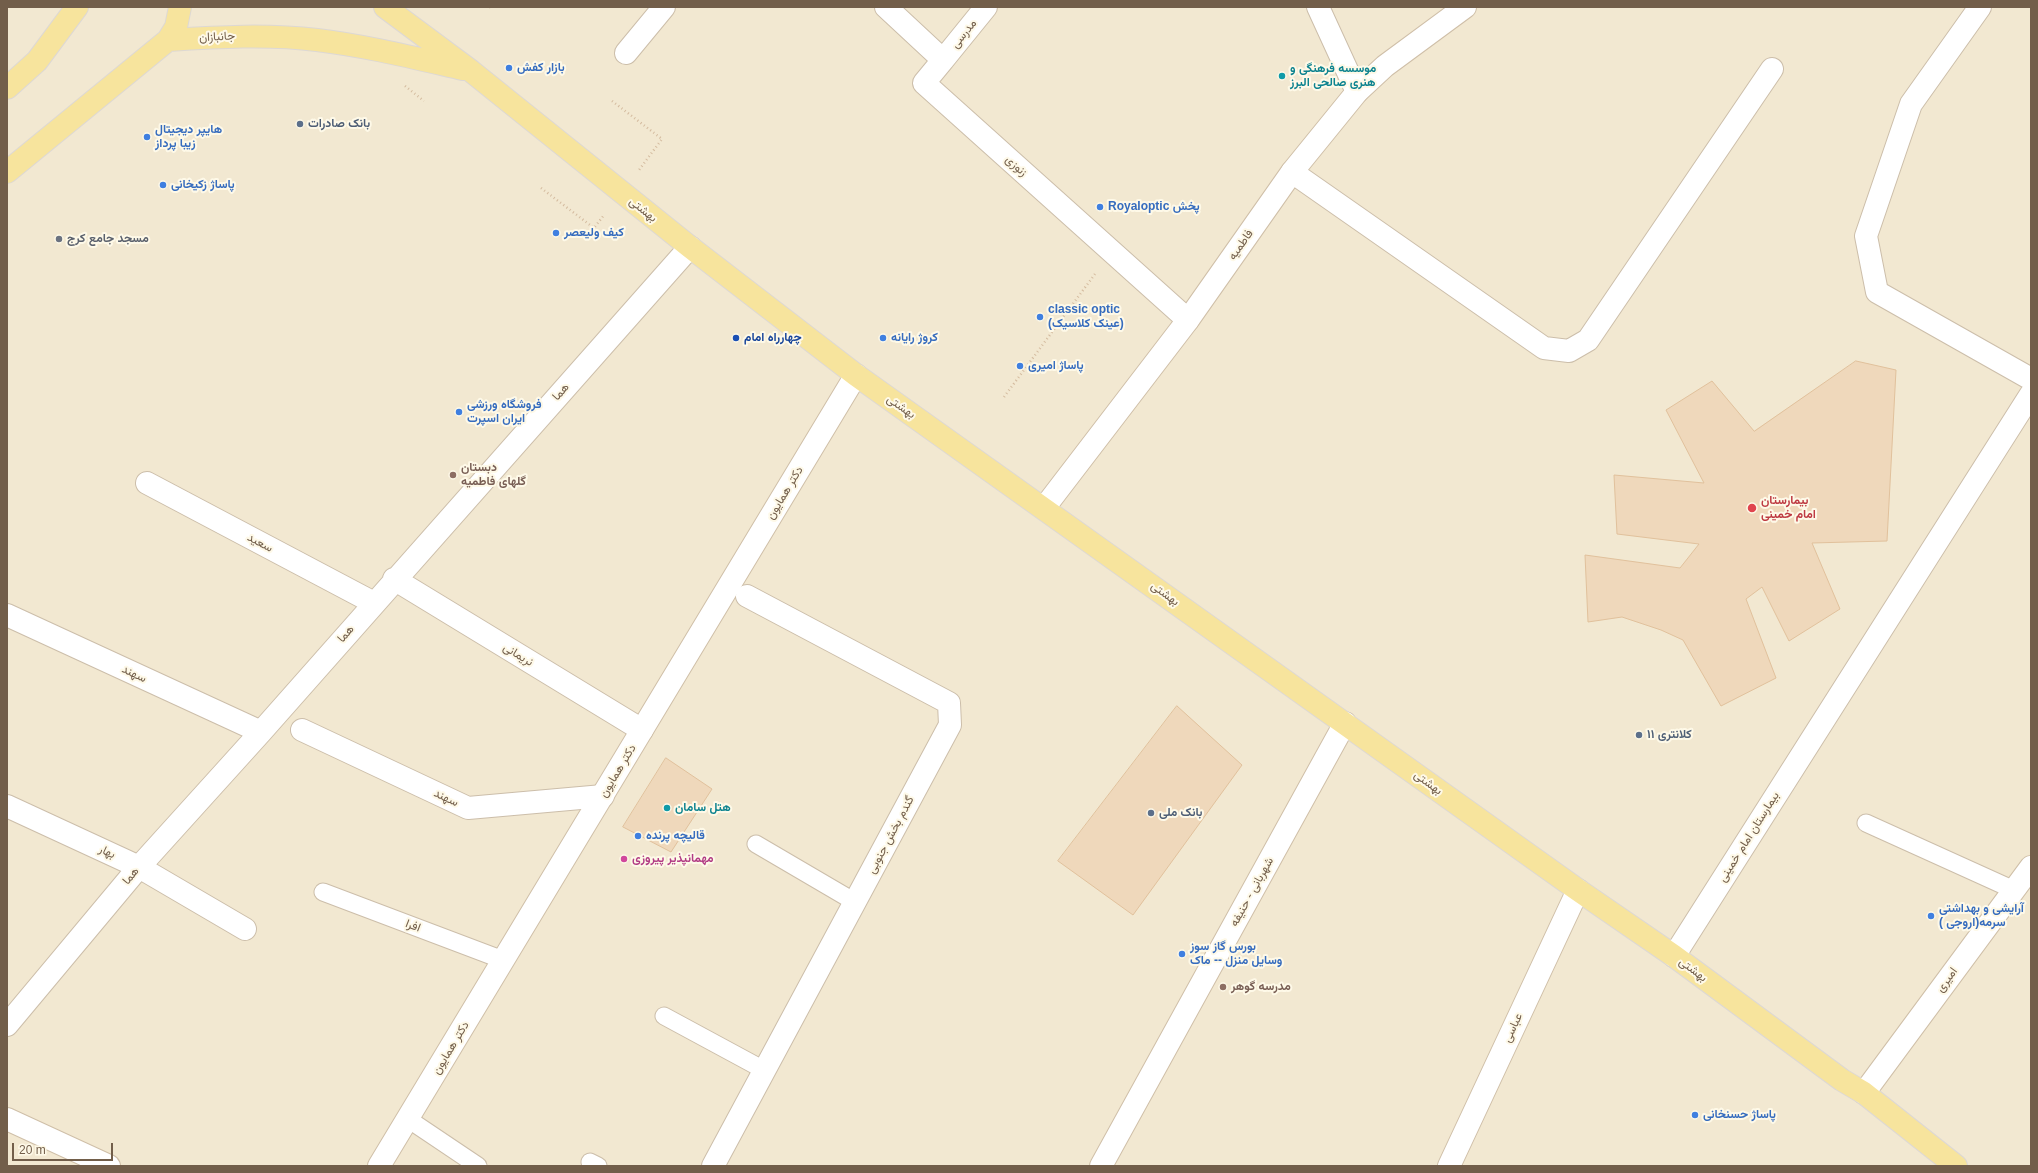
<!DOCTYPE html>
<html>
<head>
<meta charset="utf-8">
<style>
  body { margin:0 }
  #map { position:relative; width:2038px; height:1173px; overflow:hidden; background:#fbf5e3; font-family:Arial,sans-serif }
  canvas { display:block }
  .frame { position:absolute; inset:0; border:8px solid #725e4a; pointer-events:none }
  .scale { position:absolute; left:12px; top:1143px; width:101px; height:18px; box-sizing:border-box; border:2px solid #725e4a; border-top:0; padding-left:5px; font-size:12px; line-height:14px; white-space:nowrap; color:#725e4a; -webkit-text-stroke:3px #fef9e8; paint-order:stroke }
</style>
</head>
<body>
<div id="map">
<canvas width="2038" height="1173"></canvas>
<div class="frame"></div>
<div class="scale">20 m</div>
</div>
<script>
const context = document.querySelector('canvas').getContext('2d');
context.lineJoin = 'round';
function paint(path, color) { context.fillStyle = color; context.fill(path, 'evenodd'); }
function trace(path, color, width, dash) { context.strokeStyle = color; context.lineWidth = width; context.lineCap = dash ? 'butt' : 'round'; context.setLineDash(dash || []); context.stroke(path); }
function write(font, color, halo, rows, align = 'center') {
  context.font = font + ' Arial,Vazirmatn,sans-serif'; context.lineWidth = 4; context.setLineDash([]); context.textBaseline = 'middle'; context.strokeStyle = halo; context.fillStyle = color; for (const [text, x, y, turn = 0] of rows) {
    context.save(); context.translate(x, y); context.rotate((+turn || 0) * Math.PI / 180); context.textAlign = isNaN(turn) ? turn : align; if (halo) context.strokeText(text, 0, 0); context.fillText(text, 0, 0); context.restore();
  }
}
const residential = new Path2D(`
  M 7,7 L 2031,7 L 2031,1166 L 7,1166 Z`);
const building = new Path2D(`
  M 1856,361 L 1896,370 L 1887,541 L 1812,543 L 1840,609 L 1789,641 L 1762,587 L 1746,599 L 1776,678 L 1721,706 L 1683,640 L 1661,630 L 1622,617 L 1588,622 L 1585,555 L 1680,568 L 1699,544 L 1617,534 L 1614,475 L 1704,483 L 1666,410 L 1712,381 L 1754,431 Z
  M 1177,706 L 1242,765 L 1133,915 L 1058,861 Z
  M 666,758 L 712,789 L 671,852 L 623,827 Z`);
const path = new Path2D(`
  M 490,7 L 491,8
  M 405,86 L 424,101
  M 612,101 L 662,139 L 639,170
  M 541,188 L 594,228 L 604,215
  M 1004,397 L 1095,274`);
const lane = new Path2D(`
  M 1866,823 L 2014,890
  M 756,844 L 855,902
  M 323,892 L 503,960
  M 664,1016 L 764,1070
  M 408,1119 L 478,1166
  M 590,1162 L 598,1166`);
const street = new Path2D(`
  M 886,7 L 943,60 L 924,83 L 1188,320
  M 1318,7 L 1357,92
  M 1980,7 L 1911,104 L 1866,236 L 1877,292 L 2031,379
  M 626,53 L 664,7
  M 943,60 L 986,7
  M 1292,172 L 1544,348 L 1569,351 L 1588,340 L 1772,69
  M 147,483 L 374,603
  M 394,579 L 642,730
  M 7,615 L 261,732
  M 302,730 L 468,808 L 603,796
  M 7,806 L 139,867 L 245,929
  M 1674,956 L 2031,394
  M 7,1025 L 139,867 L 261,732 L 690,247
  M 713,1166 L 950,725 L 949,703 L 747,596`);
const secondary = new Path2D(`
  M 1044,508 L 1188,320 L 1292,172 L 1357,92 L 1385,66 L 1465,7
  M 1864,1093 L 2031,867
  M 7,1119 L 109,1166
  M 379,1166 L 856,375
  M 1101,1166 L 1345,723
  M 1449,1166 L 1578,890`);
const primary = new Path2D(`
  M 385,7 L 471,71 L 690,247 L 856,375 L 1578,890 L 1674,956 L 1842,1080 L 1864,1093 L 1956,1166
  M 168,40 C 217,37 268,34 317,40 C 367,46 415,58 463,69
  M 7,88 L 37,61 L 77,7
  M 7,172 L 168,40 L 176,27 L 180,7`);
const markers = [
  [509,68,4,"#3f7fe0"],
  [1282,76,4,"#0f9aa8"],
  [300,124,4,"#5c6f8a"],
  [147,137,4,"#3f7fe0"],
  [163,185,4,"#3f7fe0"],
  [1100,207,4,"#3f7fe0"],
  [556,233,4,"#3f7fe0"],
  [59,239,4,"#6b7280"],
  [1040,317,4,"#3f7fe0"],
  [736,338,4,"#1a4fb4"],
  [883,338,4,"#3f7fe0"],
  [1020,366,4,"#3f7fe0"],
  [459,412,4,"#3f7fe0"],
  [453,475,4,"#8d6e63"],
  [1752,508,5,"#e0444e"],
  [1639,735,4,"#5c6f8a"],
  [667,808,4,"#0f9aa8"],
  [1151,813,4,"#5c6f8a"],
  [638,836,4,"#3f7fe0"],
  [624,859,4,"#d1479c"],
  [1931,916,4,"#3f7fe0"],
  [1182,954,4,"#3f7fe0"],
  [1223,987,4,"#8d6e63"],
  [1695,1115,4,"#3f7fe0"]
];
const streetNames = [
  ["مدرسی",964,34,-51],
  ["جانبازان",217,37,-3],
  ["زنوزی",1016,166,42],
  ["بهشتی",643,210,39],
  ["فاطمیه",1241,245,-55],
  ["هما",561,392,-48],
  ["بهشتی",901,407,35],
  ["دکتر همایون",785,493,-59],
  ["سعید",260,543,28],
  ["بهشتی",1165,594,36],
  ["هما",346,634,-49],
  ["نریمانی",518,655,31],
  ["سهند",134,674,25],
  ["دکتر همایون",618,771,-59],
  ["بهشتی",1428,783,36],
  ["سهند",446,798,25],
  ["گندم بخش جنوبی",891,835,-62],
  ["بیمارستان امام خمینی",1749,837,-58],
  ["بهار",107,852,25],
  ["هما",131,876,-50],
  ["شهربانی - حنیفه",1252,892,-61],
  ["افرا",413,926,21],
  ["بهشتی",1693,970,37],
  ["امیری",1947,980,-54],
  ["عباسی",1513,1028,-65],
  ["دکتر همایون",451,1048,-59]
];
const shopNames = [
  ["بازار کفش",517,68],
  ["هایپر دیجیتال",155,130],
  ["زیبا پرداز",155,144],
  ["پاساژ زکیخانی",171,185],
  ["Royaloptic پخش",1108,207],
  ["کیف ولیعصر",564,233],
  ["classic optic",1048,310],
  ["(عینک کلاسیک)",1048,324],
  ["کروژ رایانه",891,338],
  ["پاساژ امیری",1028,366],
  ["فروشگاه ورزشی",467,405],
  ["ایران اسپرت",467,419],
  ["قالیچه پرنده",646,836],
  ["آرایشی و بهداشتی",1939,909],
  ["سرمه(اروجی )",1939,923],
  ["بورس گاز سوز",1190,947],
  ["وسایل منزل -- ماک",1190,961],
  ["پاساژ حسنخانی",1703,1115]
];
const cultureNames = [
  ["موسسه فرهنگی و",1290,69],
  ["هنری صالحی البرز",1290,83],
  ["هتل سامان",675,808]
];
const serviceNames = [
  ["بانک صادرات",308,124],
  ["کلانتری ۱۱",1647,735],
  ["بانک ملی",1159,813]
];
const worshipNames = [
  ["مسجد جامع کرج",67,239]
];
const transitNames = [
  ["چهارراه امام",744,338]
];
const educationNames = [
  ["دبستان",461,468],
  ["گلهای فاطمیه",461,482],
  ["مدرسه گوهر",1231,987]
];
const healthNames = [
  ["بیمارستان",1761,501],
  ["امام خمینی",1761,515]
];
const hotelNames = [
  ["مهمانپذیر پیروزی",632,859]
];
paint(residential, '#f2e8d1');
paint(building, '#efd8bb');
trace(building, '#e1c19c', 1);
trace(lane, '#ccbeaa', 19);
trace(street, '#ccbeaa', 24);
trace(secondary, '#cfbfa8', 24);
trace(primary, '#ddd8d4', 24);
trace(path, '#d4bb9f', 2.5, [1, 3]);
trace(lane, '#fff', 17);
trace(street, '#fff', 22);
trace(secondary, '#fff', 22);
trace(primary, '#f7e49d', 22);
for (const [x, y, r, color] of markers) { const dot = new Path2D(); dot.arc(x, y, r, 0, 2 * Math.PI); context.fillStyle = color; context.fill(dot); trace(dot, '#fef9e8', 1.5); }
write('12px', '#725e4a', '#fef9e8', streetNames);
write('bold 12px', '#366cbe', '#fef9e8', shopNames, 'left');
write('bold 12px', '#0d838f', '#fef9e8', cultureNames, 'left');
write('bold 12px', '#4e5e75', '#fef9e8', serviceNames, 'left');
write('bold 12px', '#5b616d', '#fef9e8', worshipNames, 'left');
write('bold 12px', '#164399', '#fef9e8', transitNames, 'left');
write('bold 12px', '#785e54', '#fef9e8', educationNames, 'left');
write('bold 12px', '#be3a42', '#fef9e8', healthNames, 'left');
write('bold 12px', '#b23c85', '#fef9e8', hotelNames, 'left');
</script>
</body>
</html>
